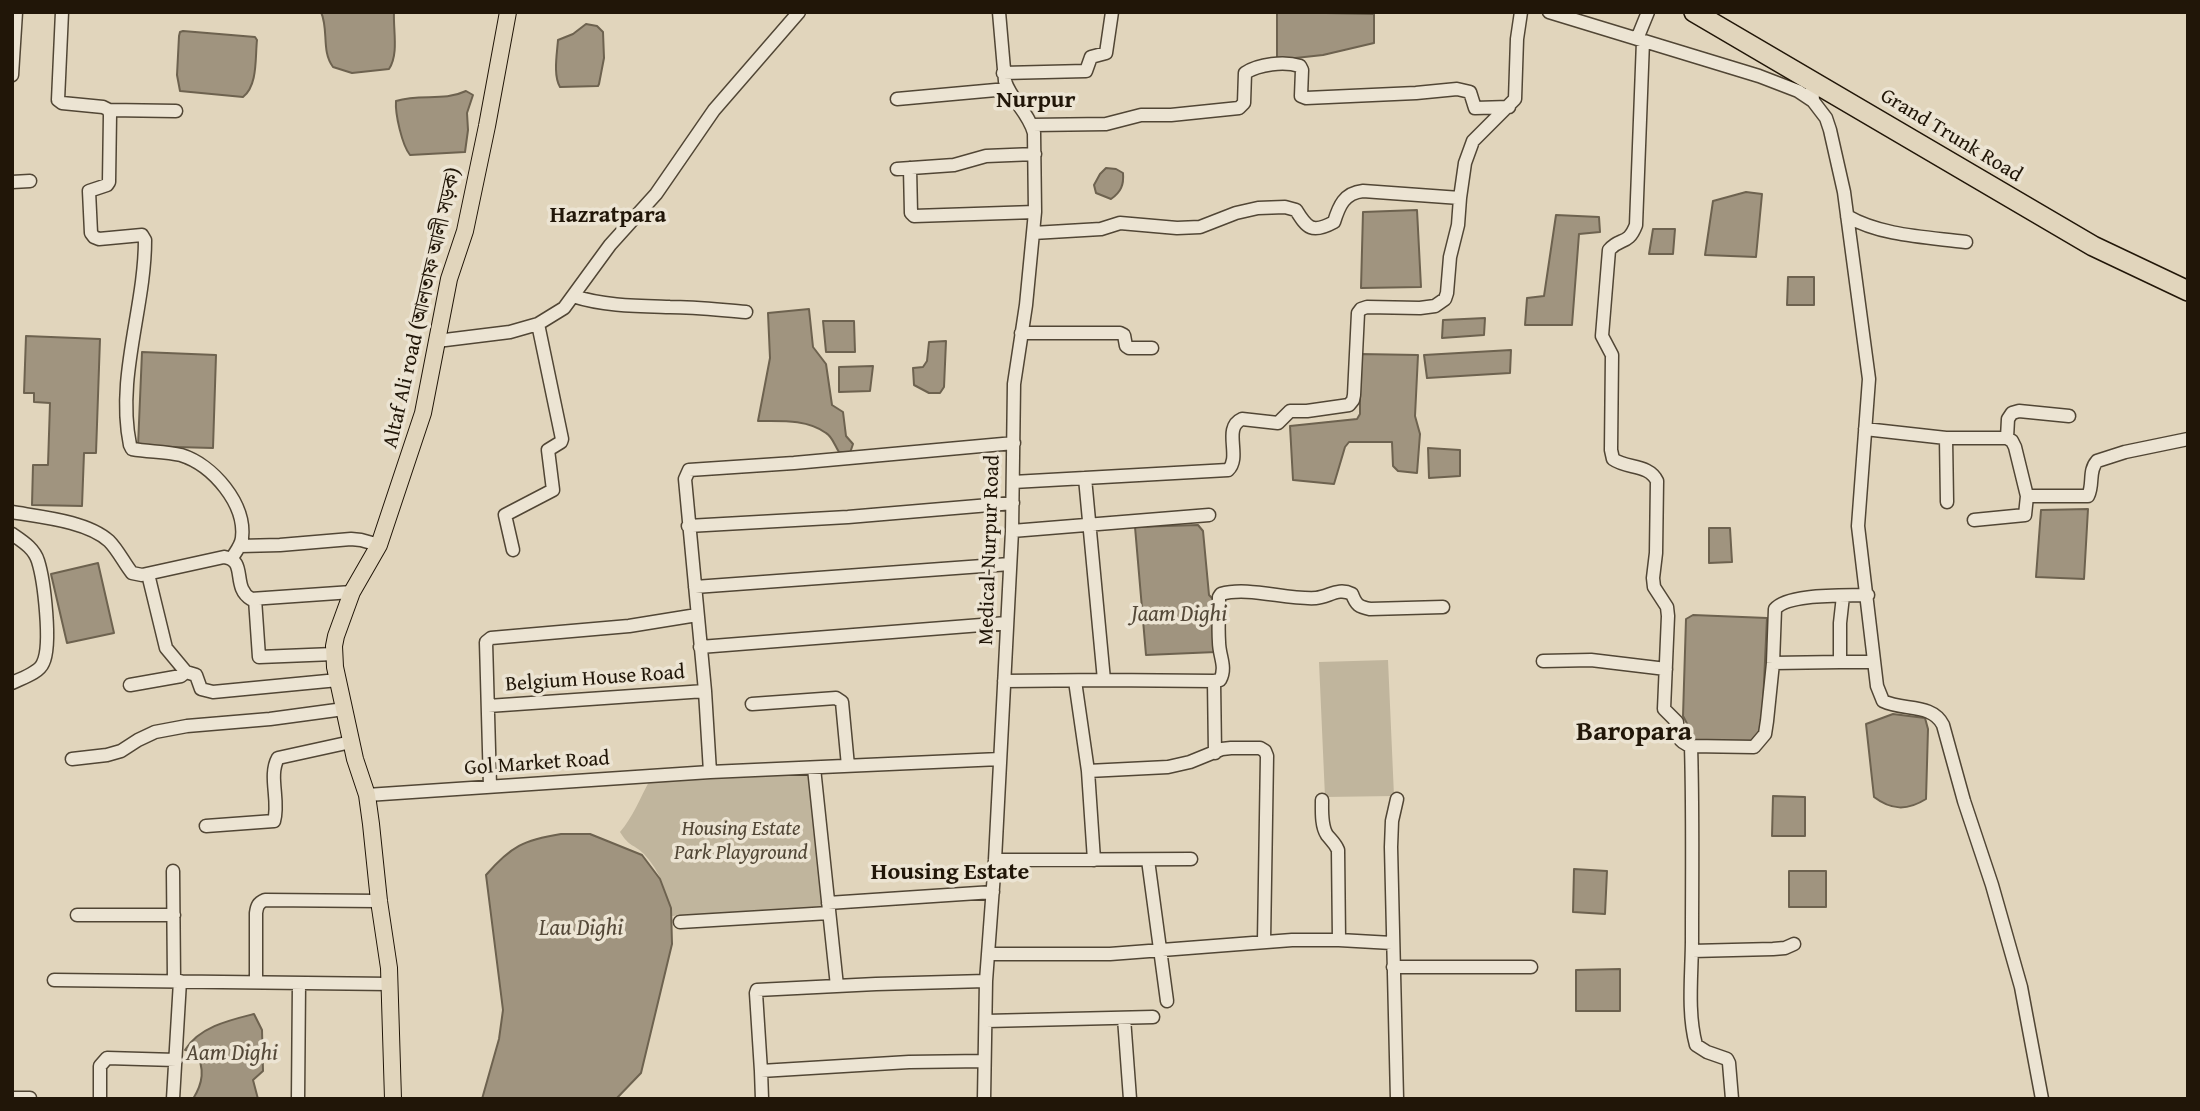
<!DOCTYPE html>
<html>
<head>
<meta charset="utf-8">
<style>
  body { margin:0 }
  #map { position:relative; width:2200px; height:1111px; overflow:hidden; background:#e1d5bc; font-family:"Gentium Book Plus",serif }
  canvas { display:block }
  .frame { position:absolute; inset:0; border:14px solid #211608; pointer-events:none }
</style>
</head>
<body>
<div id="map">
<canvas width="2200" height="1111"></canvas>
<div class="frame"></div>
</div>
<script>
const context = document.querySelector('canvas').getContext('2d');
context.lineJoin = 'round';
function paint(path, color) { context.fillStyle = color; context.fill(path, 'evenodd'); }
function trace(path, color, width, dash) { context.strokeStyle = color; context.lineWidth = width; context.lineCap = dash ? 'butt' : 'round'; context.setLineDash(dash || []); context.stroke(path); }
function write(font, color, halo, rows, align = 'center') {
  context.font = font + ' "Gentium Book Plus","Noto Serif Bengali",serif'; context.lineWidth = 7; context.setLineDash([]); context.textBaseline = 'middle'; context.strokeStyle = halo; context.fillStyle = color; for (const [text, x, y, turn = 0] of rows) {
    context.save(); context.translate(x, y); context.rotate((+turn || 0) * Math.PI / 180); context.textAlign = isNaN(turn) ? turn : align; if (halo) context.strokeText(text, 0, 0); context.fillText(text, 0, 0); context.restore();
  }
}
const green = new Path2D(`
  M 1388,660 L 1394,796 L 1325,797 L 1319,662 Z
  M 812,771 L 825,909 L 671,916 C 667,893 661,872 644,854 C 634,844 629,847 620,832 C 633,817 640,798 650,780 Z`);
const water = new Path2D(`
  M 321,12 L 394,12 C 393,30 399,54 389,69 L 352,73 L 333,67 C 321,51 329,30 321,12 Z
  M 1277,12 L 1374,14 L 1374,43 L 1323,55 L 1277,60 Z
  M 586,24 L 597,26 L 603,32 L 604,58 L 599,84 L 598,86 L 560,87 C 553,75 557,54 558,40 L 573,34 Z
  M 183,31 L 255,37 L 257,40 C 255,58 258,85 243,97 L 180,91 L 177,75 L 179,36 L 180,32 Z
  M 466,91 L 473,95 L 467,113 L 468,130 L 465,152 L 410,155 C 402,145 395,114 396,101 C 421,93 443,102 466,91 Z
  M 1106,168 L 1116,169 L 1123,173 C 1124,185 1121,192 1111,199 L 1096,193 L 1094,185 L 1100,174 Z
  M 1746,192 L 1762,194 L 1756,257 L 1705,255 L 1713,201 Z
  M 1417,210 L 1421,287 L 1361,288 L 1363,212 Z
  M 1556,215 L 1599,217 L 1600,232 L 1579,234 L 1572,325 L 1525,325 L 1527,298 L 1544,296 Z
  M 1653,229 L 1675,229 L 1673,254 L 1649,254 Z
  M 1788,277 L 1814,277 L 1814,305 L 1787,305 Z
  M 809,309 L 813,347 L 826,364 L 832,405 L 843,412 L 846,436 L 853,444 L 850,453 L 839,452 C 835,446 832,436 826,433 C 807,419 781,421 758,421 L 770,358 L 768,313 Z
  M 1485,318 L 1484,335 L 1442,338 L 1443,320 Z
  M 823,321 L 854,321 L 855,352 L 826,352 Z
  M 26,336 L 100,339 L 96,453 L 84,453 L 82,506 L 32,505 L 33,465 L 48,465 L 50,403 L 34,402 L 34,393 L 24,393 Z
  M 946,341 L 944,387 L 940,393 L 929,393 L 914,385 L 913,368 L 923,367 L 927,361 L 929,342 Z
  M 1511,350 L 1510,373 L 1427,378 L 1424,355 Z
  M 142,352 L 216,355 L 213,448 L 138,446 Z
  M 1360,354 L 1418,355 L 1415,416 L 1420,434 L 1417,473 L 1398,471 L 1393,466 L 1392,442 L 1349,442 L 1345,447 L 1334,484 L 1293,480 L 1290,426 L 1357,419 L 1360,414 Z
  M 873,366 L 870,391 L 839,392 L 839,367 Z
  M 1428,448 L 1460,450 L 1460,476 L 1429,478 Z
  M 2088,509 L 2084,579 L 2036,577 L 2041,510 Z
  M 1198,525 L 1203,531 L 1209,595 L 1215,601 L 1216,652 L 1146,655 L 1135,527 Z
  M 1709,528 L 1730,528 L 1732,562 L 1709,563 Z
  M 98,563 L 114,633 L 67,643 L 51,574 Z
  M 1693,615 L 1767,618 L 1761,747 L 1701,750 L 1683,716 L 1686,619 Z
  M 1893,714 L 1925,718 L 1928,729 L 1926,799 C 1907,811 1891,810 1874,797 L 1866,724 Z
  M 1773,796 L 1805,797 L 1805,836 L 1772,836 Z
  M 561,834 L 590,834 L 642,855 L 660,879 L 671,908 L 672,944 L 641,1073 L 616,1099 L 482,1099 L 499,1039 L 503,1010 L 486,875 C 511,846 524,840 561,834 Z
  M 1574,869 L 1607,871 L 1605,914 L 1573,912 Z
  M 1789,871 L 1826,871 L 1826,907 L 1789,907 Z
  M 1620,969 L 1620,1011 L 1576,1011 L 1576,970 Z
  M 254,1014 L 262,1030 L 263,1071 L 253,1080 L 258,1099 L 193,1099 C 203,1083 205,1069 196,1052 L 185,1050 C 199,1027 230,1020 254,1014 Z`);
const minor = new Path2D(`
  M 62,12 L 58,100 L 62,103 L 103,107 L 109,110 L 110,115 L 109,182 L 107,185 L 89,191 L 91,233 L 94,237 L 99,239 L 142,235 L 145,240 C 145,308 116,377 130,445 L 132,449 C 149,452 165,451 181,455 C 213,465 246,504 242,538 C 241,546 236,551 232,558
  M 1549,12 L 1759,76 L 1798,91 L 1813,101
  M 1637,39 L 1648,12
  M 1643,41 L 1636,225 C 1628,246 1620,237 1609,250 L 1602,336 L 1612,355 L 1611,450 L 1613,459 C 1627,469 1649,464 1657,481 L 1656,553 L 1653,578 L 1654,587 L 1667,607 L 1668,616 L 1664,709 L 1677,722 C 1677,736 1678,742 1691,746 C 1693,810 1692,874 1692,939 C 1692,973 1687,1012 1696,1045 L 1707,1052 L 1727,1059 L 1729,1063 L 1732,1099
  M 1003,73 L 1086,71 L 1091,57 L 1106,53 L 1112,12
  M 12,75 L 16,12
  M 1812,80 L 1813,101 L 1826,118 L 1830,130 L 1844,192 L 1869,379 L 1858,526 L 1877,686 L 1883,701 C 1903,711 1932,703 1943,725 L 1964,801 L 1992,885 L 2021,987 L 2042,1099
  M 897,99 L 1007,89
  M 109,110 L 176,111
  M 1032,125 L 1106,124 L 1141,115 L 1171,115 L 1239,108 L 1244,103 L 1245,73 C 1259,64 1284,61 1300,66 L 1302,70 L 1301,96 L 1306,98 L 1416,93 L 1457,89 L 1470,92 L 1475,108 L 1509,107
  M 910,168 L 911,213 L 914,216 L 1035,212
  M 897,169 L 954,165 L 986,156 L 1035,154
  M 12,182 L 30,181
  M 1847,216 C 1881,236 1927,237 1966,242
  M 1033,233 L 1101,229 L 1120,223 L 1177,228 L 1200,227 L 1236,213 L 1258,208 L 1285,207 L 1296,210 C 1307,228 1312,234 1334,222 C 1339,206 1344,193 1363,191 L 1460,198 L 1465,163 L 1473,141 L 1515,99 L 1517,39 L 1521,12
  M 573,296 C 604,306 637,306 670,307 C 695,307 720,310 746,312
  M 1021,333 L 1120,333 L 1124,335 L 1126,346 L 1129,348 L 1152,348
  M 437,341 L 510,332 L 538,324 L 564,308 L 610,245 L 656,194 L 714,110 L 799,12
  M 1865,429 L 1946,438 L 2007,438 L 2012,441 L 2015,447 L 2027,496 L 2088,496 C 2094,484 2088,471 2097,461 L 2125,452 L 2188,439
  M 1946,438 L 1947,502
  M 2007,438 L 2008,419 L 2012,413 L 2019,411 L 2069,416
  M 1085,478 L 1228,470 C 1242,457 1222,428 1242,419 L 1278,423 L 1290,411 L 1307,411 L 1349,405 L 1353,400 L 1354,395 L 1358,313 L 1361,309 L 1367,307 L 1420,308 L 1435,306 L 1445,299 L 1447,293 L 1450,257 L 1458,225 L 1460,198
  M 12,512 C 41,517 87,521 109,541 C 118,550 124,563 132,573 L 142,575 L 224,557 C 248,560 231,587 251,599 L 352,592
  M 1974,520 L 2025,515 L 2027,496
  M 688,526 L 848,517 L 1013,503
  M 1012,531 L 1209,515
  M 12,534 C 22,541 34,548 38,561 C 44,580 52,645 43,663 C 39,673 22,678 12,683
  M 240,546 L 280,545 L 351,539 L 361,540 L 379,545
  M 513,550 L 505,515 L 553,490 L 548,450 L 561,442 L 562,439 L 538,324
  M 148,574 L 166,648 L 186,672 L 196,675 L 201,689 L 213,692 L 338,680
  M 695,587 L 1010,564
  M 1843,596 L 1840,623 L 1840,662 L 1873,662
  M 255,599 L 259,657 L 334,654
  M 700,647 L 1007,623
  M 1543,661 L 1591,660 L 1666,669
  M 1773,663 L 1840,662
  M 1104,680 L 1214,681 L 1215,753
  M 1004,681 L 1104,680 L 1085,478 L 1013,482
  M 1075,681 L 1088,771 L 1094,860
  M 1214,681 L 1220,680 C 1227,667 1219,656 1219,642 C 1218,627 1219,612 1219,597 L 1221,594 C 1248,586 1287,600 1316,598 C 1329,597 1338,587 1352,594 C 1356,605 1359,607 1370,609 L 1443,607
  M 130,685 L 181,676 L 186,672
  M 752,704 L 836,698 L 842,702 L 848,766
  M 488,706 L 705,691
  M 1691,746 L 1754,747 L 1765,734 L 1767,721 L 1773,663 L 1775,609 C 1788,593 1846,596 1868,595
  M 72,759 L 107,755 L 121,751 L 138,740 L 155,732 L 187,726 L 270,719 L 344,709
  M 814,768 L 837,986
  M 1088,771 L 1168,767 L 1190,762 L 1222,749 L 1231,748 L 1260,748 L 1265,751 L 1267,756 L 1264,941
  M 710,772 L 705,691 L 685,479 L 689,470 L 794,463 L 1014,443
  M 490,786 L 486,642 L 491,638 L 629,626 L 697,615
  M 367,795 L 710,772 L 1000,759
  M 1322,800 C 1322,811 1321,826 1327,835 C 1331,840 1335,843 1338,850 L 1339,940
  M 206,826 L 274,821 C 280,801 268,776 278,758 L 351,742
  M 995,860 L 1191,859
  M 1148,860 L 1167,1001
  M 173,871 L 174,980
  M 828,903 L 993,892
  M 77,915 L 174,915
  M 680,922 L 829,913
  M 1692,951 L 1773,949 L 1785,948 L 1794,944
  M 988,954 L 1110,954 L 1292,940 L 1339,940 L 1392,943
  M 1393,967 L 1531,967
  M 54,980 L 390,984
  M 256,982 L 256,913 C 257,906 258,903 265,900 L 379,901
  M 1124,1018 L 1130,1099
  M 986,1021 L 1153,1017
  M 761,1071 L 756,993 L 757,990 L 876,984 L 986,981
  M 12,1098 L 30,1098
  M 100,1099 L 100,1066 L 107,1058 L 176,1060
  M 173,1099 L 180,981
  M 298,1099 L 299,983
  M 762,1099 L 761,1071 L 909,1062 L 984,1061
  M 984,1099 L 986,981 L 995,860 L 1012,531 L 1014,384 L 1026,305 L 1035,212 L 1034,133 C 1029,113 1011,100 1005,81 L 999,12
  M 1397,1099 L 1391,847 L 1392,821 L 1397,799`);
const major = new Path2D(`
  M 393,1099 L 389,968 L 379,901 L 371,824 L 367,795 L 355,759 L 335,667 L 334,646 L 336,636 L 352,592 L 379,545 L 423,413 L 449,279 L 465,231 L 487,126 L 508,12`);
const highway = new Path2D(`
  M 1694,12 L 2093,246 L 2188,291`);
const streetNames = [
  ["Grand Trunk Road",1951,136,31],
  ["Altaf Ali road (আলতাফ আলী সড়ক)",423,308,-77],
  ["Medical-Nurpur Road",990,550,-88],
  ["Belgium House Road",595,679,-4],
  ["Gol Market Road",537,764,-4]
];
const parkNames = [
  ["Housing Estate",741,830],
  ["Park Playground",741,854]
];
const neighbourhoodNames = [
  ["Hazratpara",608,216]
];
const waterNames = [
  ["Jaam Dighi",1179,615],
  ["Lau Dighi",581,929],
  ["Aam Dighi",232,1054]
];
const quarterNames = [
  ["Nurpur",1036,101],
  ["Housing Estate",950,873]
];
const districtNames = [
  ["Baropara",1634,733]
];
paint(green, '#c0b59d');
paint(water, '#a0947f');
trace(water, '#6d624f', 2);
trace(minor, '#514635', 15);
trace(major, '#211608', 18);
trace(highway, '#211608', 22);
trace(minor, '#ece4d3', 12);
trace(major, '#e1d5bc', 16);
trace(highway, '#e1d5bc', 19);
write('21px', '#211608', '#ece4d3', streetNames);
write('italic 21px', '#514635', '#ece4d3', parkNames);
write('bold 23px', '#211608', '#ece4d3', neighbourhoodNames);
write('italic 23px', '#544838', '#ece4d3', waterNames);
write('bold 24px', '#211608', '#ece4d3', quarterNames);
write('bold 28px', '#211608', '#ece4d3', districtNames);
</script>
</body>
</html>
